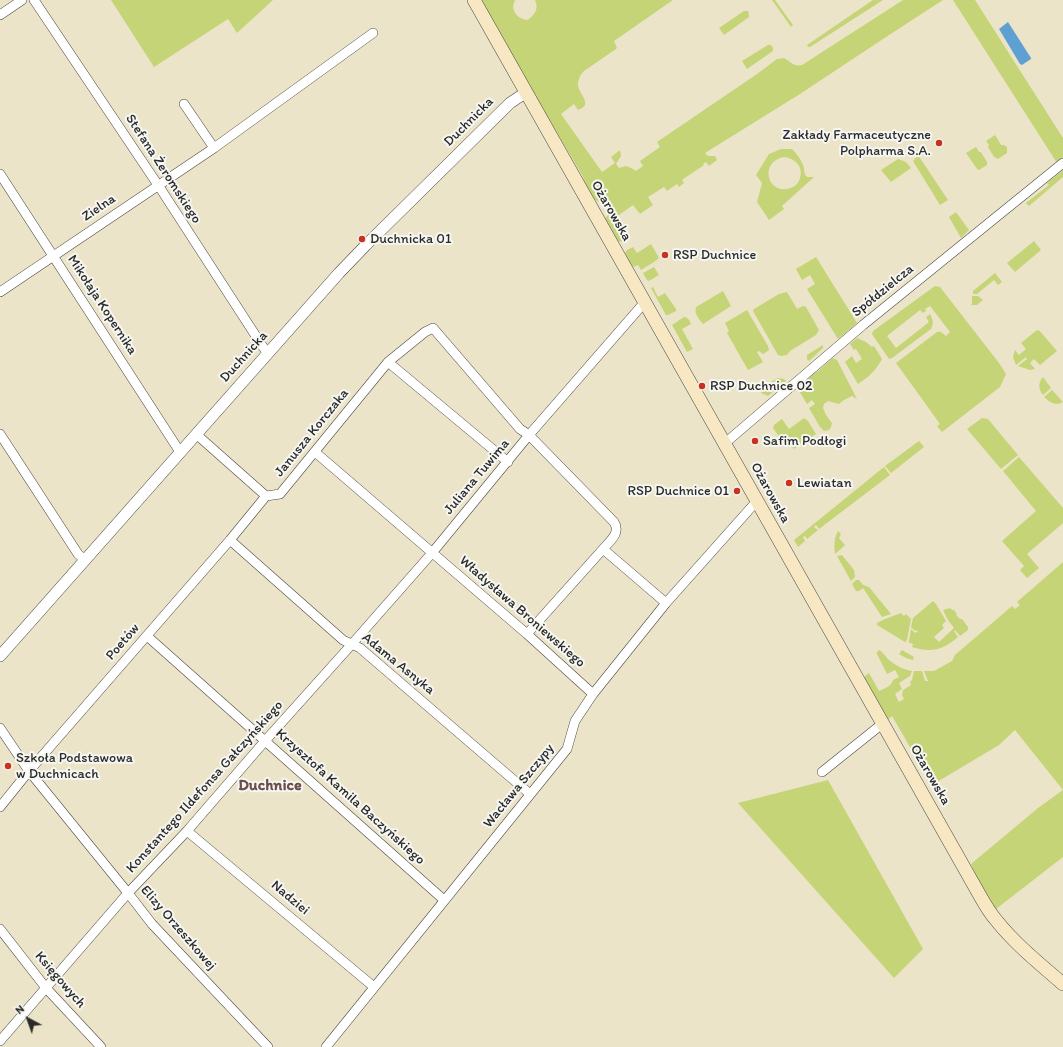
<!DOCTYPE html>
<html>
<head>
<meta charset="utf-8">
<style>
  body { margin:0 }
  #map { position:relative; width:1063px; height:1047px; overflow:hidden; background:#ece4c8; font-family:Itim,sans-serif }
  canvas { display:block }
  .north { position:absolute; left:8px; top:999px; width:40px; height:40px; -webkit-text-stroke:3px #f6f6f2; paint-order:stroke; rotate:319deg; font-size:11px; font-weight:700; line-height:16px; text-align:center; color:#2b2b2b }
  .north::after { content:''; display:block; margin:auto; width:14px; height:18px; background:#2b2b2b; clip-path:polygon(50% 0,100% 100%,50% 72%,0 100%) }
</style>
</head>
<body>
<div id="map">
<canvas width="1063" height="1047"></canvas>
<div class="north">N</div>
</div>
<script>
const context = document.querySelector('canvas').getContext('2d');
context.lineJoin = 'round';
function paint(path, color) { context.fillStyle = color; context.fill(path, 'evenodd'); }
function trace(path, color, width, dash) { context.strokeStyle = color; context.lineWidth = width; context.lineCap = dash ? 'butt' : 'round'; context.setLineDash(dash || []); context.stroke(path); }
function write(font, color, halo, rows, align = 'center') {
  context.font = font + ' Itim,sans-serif'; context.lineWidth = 4; context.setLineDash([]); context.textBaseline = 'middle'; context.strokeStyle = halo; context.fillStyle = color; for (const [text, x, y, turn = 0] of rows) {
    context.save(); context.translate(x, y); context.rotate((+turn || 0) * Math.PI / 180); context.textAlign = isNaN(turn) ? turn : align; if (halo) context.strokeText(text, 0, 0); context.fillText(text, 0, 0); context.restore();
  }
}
const green = new Path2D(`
  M 111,0 L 273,0 L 237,33 L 228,19 L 154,67 Z
  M 479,0 L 515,0 L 513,6 C 514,15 519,19 528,20 C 535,14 539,9 535,0 L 673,0 L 614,41 L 617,48 L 616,49 L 584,71 C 580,75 578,79 578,86 C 579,94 594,105 578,110 L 574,104 L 561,114 L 602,172 L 615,163 L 611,157 L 620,150 L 621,156 L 616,164 L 619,168 L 626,166 L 633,169 L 636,171 L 643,166 L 640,161 L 660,147 L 657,142 L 757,74 L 777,59 L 784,58 C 791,62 794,67 802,65 L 903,0 L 943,0 L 883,39 L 800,94 L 705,153 L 708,156 L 715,156 L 717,160 L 709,166 L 706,162 L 703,164 L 704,165 L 682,180 L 684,183 L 679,187 L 677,184 L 667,191 L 664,187 L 648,197 L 653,205 L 640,214 L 633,205 L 615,218 L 626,239 L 622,242 L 618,241 L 605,218 L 609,214 L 603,204 L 604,203 C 590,202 587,186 582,175 Z
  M 772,0 L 775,0 L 793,25 L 791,27 Z
  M 873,0 L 883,0 L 810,47 L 808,47 L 807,45 Z
  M 953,0 L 975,0 L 1063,138 L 1063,157 L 1057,163 Z
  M 744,11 L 748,11 L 749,14 L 749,17 L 724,35 L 719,28 Z
  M 768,45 L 771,45 L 773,48 L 773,51 L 747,69 L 742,61 Z
  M 995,135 L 1001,145 L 1004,145 L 1007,147 L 1007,153 L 998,159 L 994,157 L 988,147 L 989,145 L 986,141 Z
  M 976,147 L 979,152 L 981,152 L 987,162 L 987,165 L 979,170 L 977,169 L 966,153 Z
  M 781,149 L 792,149 C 797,154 800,158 803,165 C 805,170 803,173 807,177 L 814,177 L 782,206 L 784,209 L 769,220 L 757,202 L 762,183 L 756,175 L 769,154 ZM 784,157 C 794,158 804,166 800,178 C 799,183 795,187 790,188 C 768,196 758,162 784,157 Z
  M 918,155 L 948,200 L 940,205 L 913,161 Z
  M 898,159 L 906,162 L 911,168 L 891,182 L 881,170 Z
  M 1063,170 L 1063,177 L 1029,206 L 1026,203 L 1049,185 L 1047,183 Z
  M 956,212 L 969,230 L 961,238 L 949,217 Z
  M 1034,241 L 1041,250 L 1015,272 L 1007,263 Z
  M 651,244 L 659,258 L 654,262 L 641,270 L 638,265 L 633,267 L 625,253 L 627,250 L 633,247 L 637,253 Z
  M 816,257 L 857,323 L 838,339 L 807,289 L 815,284 L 810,275 L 802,280 L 796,269 Z
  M 654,267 L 659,275 L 649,281 L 647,280 L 643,273 Z
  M 995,273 L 1002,282 L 998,285 L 994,280 L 977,294 L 973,294 L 973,291 Z
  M 935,286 L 940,287 L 999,363 L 1006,374 L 1000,387 L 942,432 L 937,426 L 940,424 L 896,363 L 937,332 C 942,331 943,334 946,336 L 950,332 L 930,306 L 925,309 L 926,311 L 923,313 L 920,310 L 887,336 L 896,348 L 929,322 L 926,317 L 930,314 C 933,320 934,323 931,329 L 892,358 L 889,359 L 872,334 L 873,331 Z
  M 653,287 L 658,297 L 665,293 L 676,309 L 676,311 L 668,315 L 666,315 L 651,288 Z
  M 723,291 L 731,306 L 703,324 C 699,319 694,314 696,307 Z
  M 787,292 L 797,309 L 803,306 L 806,307 L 819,330 L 816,335 L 790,351 L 787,355 L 781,356 L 778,355 L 753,311 L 754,309 L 779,294 Z
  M 972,296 L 978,296 L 983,300 L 977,305 L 971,305 L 972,303 Z
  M 747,310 L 768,346 L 769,350 L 763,354 L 759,351 L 757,352 L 763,362 L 748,370 L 727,333 L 729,331 L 725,323 Z
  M 684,317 C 688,317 690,321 691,324 L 682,329 L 693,349 L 687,352 L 672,325 Z
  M 1037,330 L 1038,331 L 1039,330 L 1057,351 L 1040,365 L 1034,359 L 1030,363 L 1035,369 L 1030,370 L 1018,366 L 1027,359 L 1026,357 L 1016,365 L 1013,357 L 1015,350 L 1019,355 L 1026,349 L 1021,343 Z
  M 857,338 L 866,342 L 872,347 L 874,346 L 882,359 C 876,370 869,377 858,384 L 845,362 L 852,356 L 856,363 L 862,359 L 856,349 L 854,350 L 850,344 Z
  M 823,345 L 823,348 L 809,361 L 807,359 L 807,355 Z
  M 833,358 L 837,360 L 857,399 L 852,396 L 844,400 L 839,404 L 828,401 L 824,404 L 823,408 L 826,415 L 832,423 L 831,427 L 829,430 L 824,431 L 820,427 L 809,408 L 815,404 L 812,400 L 807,404 L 798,389 L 806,382 L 807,379 L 816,372 L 817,372 Z
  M 1043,377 L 1051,388 L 1043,395 C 1038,389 1038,383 1043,377 Z
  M 778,378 L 784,379 L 786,381 L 768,396 L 761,393 L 762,387 Z
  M 1052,390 L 1063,402 C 1055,406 1051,403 1044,397 Z
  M 804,418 L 808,421 L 816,434 L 794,449 L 790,443 L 780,438 L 773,428 L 774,425 L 782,419 L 789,429 Z
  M 982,418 L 988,419 L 1018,455 L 1001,469 L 967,429 Z
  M 919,441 L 924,447 L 891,473 L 885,466 Z
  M 1019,457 L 1063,508 L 1063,523 L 1027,554 L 1039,568 L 1027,578 L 1020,570 L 1024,566 L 1002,541 L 1036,511 L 1003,471 Z
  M 884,467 L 890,475 L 819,529 L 816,525 L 814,527 L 818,530 L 807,539 L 805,536 L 803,537 L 805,541 L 798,547 L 794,540 Z
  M 838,531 L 841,534 L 839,538 L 845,545 L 841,549 L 835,554 C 834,546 834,538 838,531 Z
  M 842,555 L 854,570 L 855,577 L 851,581 L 837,556 Z
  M 1063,562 L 1063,857 L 996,909 L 977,878 L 971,864 L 1038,808 L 1063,790 L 1015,730 L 999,745 L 932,785 L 892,716 L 887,721 L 865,683 L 865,676 L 869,673 L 879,691 C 885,688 891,687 893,680 L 899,677 L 895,670 L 887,674 L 877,654 L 877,652 L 879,650 C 883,652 885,656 888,659 C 896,666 902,669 912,671 L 910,676 L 899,683 L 902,689 L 895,694 L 899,702 L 904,699 L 902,695 L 903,690 L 911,685 L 910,682 L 912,680 L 914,671 L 922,671 L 925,681 L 928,681 L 924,671 L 934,671 L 952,661 L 955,655 L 1012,606 L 1015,609 L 1020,605 L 1017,602 Z
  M 856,580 L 859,580 L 863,585 L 869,587 L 891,614 L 882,617 L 863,588 L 859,591 L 856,591 L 852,584 Z
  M 933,601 L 936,604 L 946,621 L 942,625 L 944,628 L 934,637 L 939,642 L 954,628 L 948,620 L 943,610 L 950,608 L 952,610 L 954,610 L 957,614 L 956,615 L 960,619 L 962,619 L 968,627 L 968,630 L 960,636 L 955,630 L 954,631 L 958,637 C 943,650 931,653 912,647 L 913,644 L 908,642 L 909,641 L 911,629 L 915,633 L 918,631 L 916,630 L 915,631 L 911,627 L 913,618 Z
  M 901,613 L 904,616 L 906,614 L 911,619 L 907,640 L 905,642 L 877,625 L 877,623 L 885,619 Z
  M 902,650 L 914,657 L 913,660 L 906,658 L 899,654 Z
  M 828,780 L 923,949 L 894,978 L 738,803 Z`);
const water = new Path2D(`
  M 1008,22 L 1031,58 L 1031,59 L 1022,65 L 1020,64 L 999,29 Z`);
const minor = new Path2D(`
  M 34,0 L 162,191 L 263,347 L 268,353
  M 0,15 L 22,0
  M 184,104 L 214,148
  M 0,174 L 180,452
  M 0,292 L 214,148 L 373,33
  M 388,362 L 508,462
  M 0,434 L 78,554 L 85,560
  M 196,434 L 266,496 L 280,494 L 388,362 L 425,332 L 433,328 L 520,429 L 529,435 L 614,522 C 621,533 610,541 603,549 L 666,603
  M 724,444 L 863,325 L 1063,163
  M 315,452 L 527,634 L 593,694
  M 230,540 L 343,640 L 360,648 L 530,794
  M 527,634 L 603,549
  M 147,636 L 444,900
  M 0,728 L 29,771 L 128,893 L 152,924 L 268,1047
  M 822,772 L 882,724
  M 0,807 L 29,771 L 230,540 L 266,496
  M 187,831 L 374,987
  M 0,929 L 46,988 L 101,1047
  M 0,1041 L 128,893 L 187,831 L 265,741 L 352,644 L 432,553 L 529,435 L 644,303
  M 326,1047 L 567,749 L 575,721 L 593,694 L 666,603 L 756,502`);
const tertiary = new Path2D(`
  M 0,656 L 339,273 L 366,245 L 510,103 L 525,93`);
const secondary = new Path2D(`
  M 474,0 L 979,894 C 984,903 989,912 996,920 C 1015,944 1040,964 1063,984`);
const markers = [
  [939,143,4,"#c8321e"],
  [362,239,4,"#c8321e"],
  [665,255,4,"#c8321e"],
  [702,386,4,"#c8321e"],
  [755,441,4,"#c8321e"],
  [789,483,4,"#c8321e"],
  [737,491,4,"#c8321e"],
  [8,766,4,"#c8321e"]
];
const streetNames = [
  ["Duchnicka",469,122,-45],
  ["Stefana Żeromskiego",163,169,57],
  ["Zielna",99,208,-34],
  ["Ożarowska",611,211,60],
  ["Spółdzielcza",883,291,-39],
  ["Mikołaja Kopernika",102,305,57],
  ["Duchnicka",244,357,-48],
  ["Janusza Korczaka",312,433,-51],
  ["Juliana Tuwima",477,477,-50],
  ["Ożarowska",770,493,61],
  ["Władysława Broniewskiego",522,612,41],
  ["Poetów",123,642,-49],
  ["Adama Asnyka",398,664,39],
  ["Ożarowska",930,775,60],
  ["Wacława Szczypy",519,786,-51],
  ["Konstantego Ildefonsa Gałczyńskiego",205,787,-48],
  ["Krzysztofa Kamila Baczyńskiego",350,797,42],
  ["Nadziei",290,898,40],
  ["Elizy Orzeszkowej",178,928,49],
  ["Księgowych",60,980,49]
];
const poiNames = [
  ["Zakłady Farmaceutyczne",931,135,"right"],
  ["Polpharma S.A.",931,151,"right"],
  ["Duchnicka 01",370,239],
  ["RSP Duchnice",673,255],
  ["RSP Duchnice 02",710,386],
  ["Safim Podłogi",763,441],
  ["Lewiatan",797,483],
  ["RSP Duchnice 01",729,491,"right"],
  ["Szkoła Podstawowa",16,758],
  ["w Duchnicach",16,774]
];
const quarterNames = [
  ["Duchnice",270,786]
];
paint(green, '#c5d476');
paint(water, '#5fa0d2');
trace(minor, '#484743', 10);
trace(tertiary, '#484743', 12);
trace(secondary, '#484743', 14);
trace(minor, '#fff', 9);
trace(tertiary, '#fff', 11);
trace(secondary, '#f7e8c3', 13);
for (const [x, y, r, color] of markers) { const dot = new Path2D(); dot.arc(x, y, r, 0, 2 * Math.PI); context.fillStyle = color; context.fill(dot); trace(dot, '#f6f6f2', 1.5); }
write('14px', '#2b2b2b', '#f6f6f2', streetNames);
write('14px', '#2b2b2b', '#f6f6f2', poiNames, 'left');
write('bold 16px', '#6b4f4d', '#f6f6f2', quarterNames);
</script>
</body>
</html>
